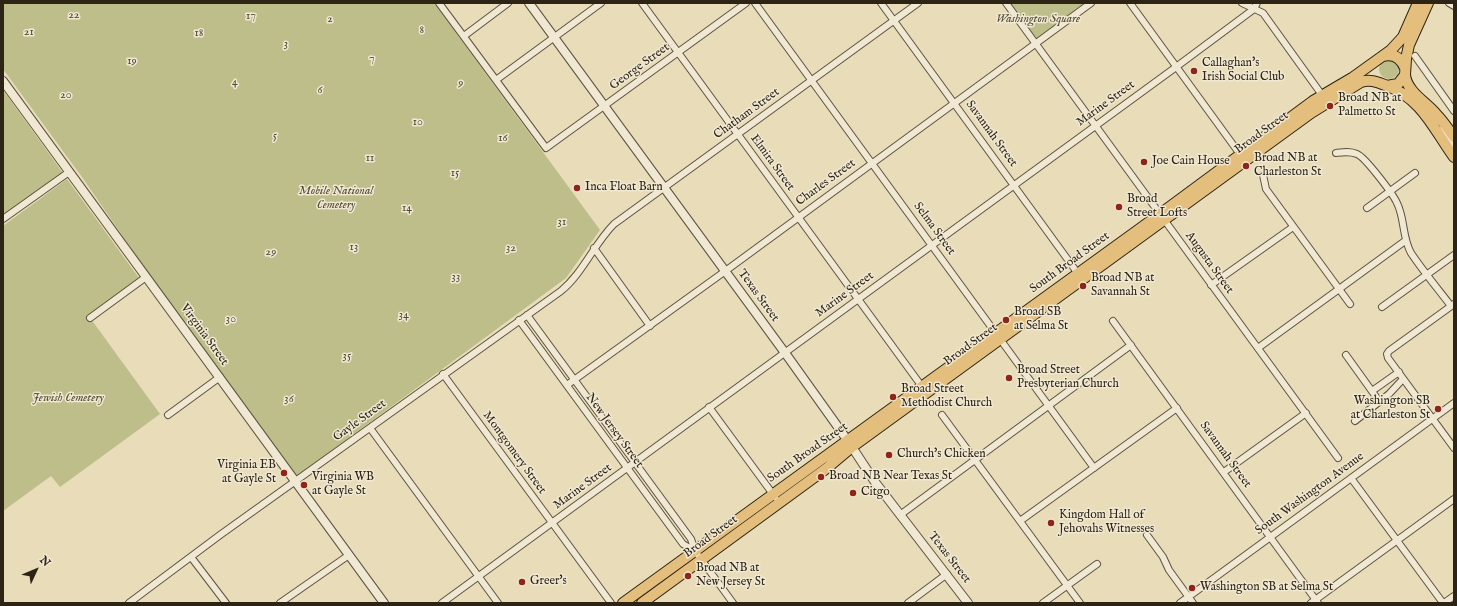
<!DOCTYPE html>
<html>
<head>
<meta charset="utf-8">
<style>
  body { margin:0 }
  #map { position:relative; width:1457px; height:606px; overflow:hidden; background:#e8dcb9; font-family:"IM FELL English",serif }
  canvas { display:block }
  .frame { position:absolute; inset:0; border:4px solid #2e2416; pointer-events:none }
  .north { position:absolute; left:16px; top:550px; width:40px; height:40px; -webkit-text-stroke:3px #f0e8d2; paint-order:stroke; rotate:46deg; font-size:11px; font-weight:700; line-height:16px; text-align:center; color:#2e2416 }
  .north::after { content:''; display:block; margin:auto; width:14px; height:18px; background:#2e2416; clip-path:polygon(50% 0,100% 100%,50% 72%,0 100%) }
</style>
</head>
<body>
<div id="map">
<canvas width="1457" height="606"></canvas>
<div class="frame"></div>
<div class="north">N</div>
</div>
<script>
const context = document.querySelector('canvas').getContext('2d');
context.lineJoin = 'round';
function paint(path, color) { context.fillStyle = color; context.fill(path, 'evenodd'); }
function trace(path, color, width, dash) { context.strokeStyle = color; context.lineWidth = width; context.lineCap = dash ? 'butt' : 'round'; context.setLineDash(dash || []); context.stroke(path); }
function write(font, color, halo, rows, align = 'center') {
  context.font = font + ' "IM FELL English",serif'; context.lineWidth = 3; context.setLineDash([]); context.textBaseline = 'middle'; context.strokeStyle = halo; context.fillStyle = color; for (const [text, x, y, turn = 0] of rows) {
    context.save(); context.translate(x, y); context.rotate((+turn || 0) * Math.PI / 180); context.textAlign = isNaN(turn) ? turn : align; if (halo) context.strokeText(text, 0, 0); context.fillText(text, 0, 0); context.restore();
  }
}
const green = new Path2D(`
  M 3,3 L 434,3 L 600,230 L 566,278 L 297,476 L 146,270 L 82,177 L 3,69 Z
  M 1006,3 L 1091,3 L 1035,43 Z
  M1379 69a10 10 0 1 1 20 0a10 10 0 1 1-20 0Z
  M 3,90 L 63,173 L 3,215 Z
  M 67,179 L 139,278 L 88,315 L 160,414 L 60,487 L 51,476 L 3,511 L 3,226 Z`);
const minor = new Path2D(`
  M 439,3 L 546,148 L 746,3
  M 642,3 L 923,388
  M 755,3 L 1094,468
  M 881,3 L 1079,275
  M 1006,3 L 1338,458
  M 1130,3 L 1242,157
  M 1242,3 L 1263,13 L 1322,95
  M 1449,3 L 1454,6
  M 464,36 L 508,3
  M 1415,56 L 1454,111
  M 496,80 L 601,3
  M 1441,130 L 1454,147
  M 1336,153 C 1344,152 1350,151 1357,154 C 1365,157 1393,194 1397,203 C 1405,219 1402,237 1411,253 C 1423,271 1438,289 1451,306
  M 1263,175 L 1266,189 L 1350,304
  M 1367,208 L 1415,173
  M 3,219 L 69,172
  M 594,248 L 650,326
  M 1211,285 L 1293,227
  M 1454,304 L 1389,351 L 1387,354 L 1388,358 L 1454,448
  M 1382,307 L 1454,255
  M 527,315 L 691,539 L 695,551 L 733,603
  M 90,318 L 146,277
  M 519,320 L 683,544 L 695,551
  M 1113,321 L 1318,603
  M 1258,348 L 1405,241
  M 1346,355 L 1379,401
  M 443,374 L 611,603
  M 567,385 L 724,272 L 1091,3
  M 1372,391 L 1399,372
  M 709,407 L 775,497
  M 168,415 L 220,377
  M 942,415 L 1080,603
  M 1355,421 L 1389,394 L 1403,379
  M 370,428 L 498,603
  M 1224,472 L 1306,413
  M 1351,478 L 1443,603
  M 900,515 L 1131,345
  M 1020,521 L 1177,408
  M 1147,535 L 1163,557 L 1169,570 L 1193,603
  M 191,557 L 226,603
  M 129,603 L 220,535 L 561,291 C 583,273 594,244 614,224 L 918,3
  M 280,603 L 349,555
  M 442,603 L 1172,70 L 1254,9 L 1257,3
  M 908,603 L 947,574
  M 1043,603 L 1097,564
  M 1180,603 L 1454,403
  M 1311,603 L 1454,499
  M 1444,603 L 1454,596`);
const tertiary = new Path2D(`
  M 529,3 L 788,357 L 848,441 L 875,482 L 968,603
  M 3,81 L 384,603`);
const primary = new Path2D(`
  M 1383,56 C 1394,53 1401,58 1405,68
  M 1405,75 C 1407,92 1426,102 1436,114 C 1443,121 1448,129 1454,137
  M 1387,86 L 1398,84 L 1405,75 L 1406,59 L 1409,45 L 1428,3
  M 623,603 L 1156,217 L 1313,101 L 1352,78 L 1391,50 L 1403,37 L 1418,3
  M 642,603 L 827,468 L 852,447 L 1311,113 L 1361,82 C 1370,79 1377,82 1385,85 C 1422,98 1433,128 1454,157`);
const markers = [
  [1194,71,4,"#8f2418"],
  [1330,106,4,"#8f2418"],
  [1144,162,4,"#8f2418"],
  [1246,166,4,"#8f2418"],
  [577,188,4,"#8f2418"],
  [1119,207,4,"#8f2418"],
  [1083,286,4,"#8f2418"],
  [1006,320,4,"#8f2418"],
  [1009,378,4,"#8f2418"],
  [893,397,4,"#8f2418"],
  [1438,409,4,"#8f2418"],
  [889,455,4,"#8f2418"],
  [284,473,4,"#8f2418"],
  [821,477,4,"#8f2418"],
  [304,485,4,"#8f2418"],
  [853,493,4,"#8f2418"],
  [1051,523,4,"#8f2418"],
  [688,576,4,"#8f2418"],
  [522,582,4,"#8f2418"],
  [1192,588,4,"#8f2418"]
];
const parkNames = [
  ["22",74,16],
  ["17",251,17],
  ["2",330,20],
  ["Washington Square",1038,20],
  ["8",422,31],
  ["21",29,33],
  ["18",199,34],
  ["3",286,45],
  ["7",372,60],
  ["19",132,62],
  ["4",235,83],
  ["9",461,84],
  ["6",320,91],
  ["20",66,96],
  ["10",418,123],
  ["5",275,137],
  ["16",503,139],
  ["11",370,159],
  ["15",455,174],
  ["Mobile National",336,192],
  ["Cemetery",336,206],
  ["14",407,209],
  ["31",562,223],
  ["13",354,248],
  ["32",511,249],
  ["29",271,253],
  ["33",456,278],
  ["34",404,316],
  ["30",231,320],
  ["35",347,357],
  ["Jewish Cemetery",68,399],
  ["36",289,400]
];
const poiNames = [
  ["Callaghan's",1202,64],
  ["Irish Social Club",1202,78],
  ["Broad NB at",1338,99],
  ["Palmetto St",1338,113],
  ["Broad NB at",1254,159],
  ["Charleston St",1254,173],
  ["Joe Cain House",1152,162],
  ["Inca Float Barn",585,188],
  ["Broad",1127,200],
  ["Street Lofts",1127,214],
  ["Broad NB at",1091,279],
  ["Savannah St",1091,293],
  ["Broad SB",1014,313],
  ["at Selma St",1014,327],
  ["Broad Street",1017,371],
  ["Presbyterian Church",1017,385],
  ["Broad Street",901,390],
  ["Methodist Church",901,404],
  ["Washington SB",1430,402,"right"],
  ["at Charleston St",1430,416,"right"],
  ["Church's Chicken",897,455],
  ["Virginia EB",276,466,"right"],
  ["at Gayle St",276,480,"right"],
  ["Broad NB Near Texas St",829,477],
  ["Virginia WB",312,478],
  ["at Gayle St",312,492],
  ["Citgo",861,493],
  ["Kingdom Hall of",1059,516],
  ["Jehovahs Witnesses",1059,530],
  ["Broad NB at",696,569],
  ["New Jersey St",696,583],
  ["Greer's",530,582],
  ["Washington SB at Selma St",1200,588]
];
const streetNames = [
  ["George Street",640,67,-36],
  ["Marine Street",1106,104,-36],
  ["Chatham Street",747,114,-36],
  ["Broad Street",1262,133,-36],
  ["Savannah Street",991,134,54],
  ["Elmira Street",772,163,54],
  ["Charles Street",826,183,-36],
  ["Selma Street",934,229,54],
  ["South Broad Street",1070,263,-36],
  ["Augusta Street",1209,263,54],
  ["Marine Street",845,295,-36],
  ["Texas Street",758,296,54],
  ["Virginia Street",204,335,54],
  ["Broad Street",971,345,-36],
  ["Gayle Street",360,421,-36],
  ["New Jersey Street",614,431,54],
  ["Montgomery Street",514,453,54],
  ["South Broad Street",808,453,-35],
  ["Savannah Street",1225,455,54],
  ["Marine Street",583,487,-36],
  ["South Washington Avenue",1310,494,-36],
  ["Broad Street",711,537,-36],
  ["Texas Street",949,558,52]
];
paint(green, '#bdbe8a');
trace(minor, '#5c523f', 8);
trace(tertiary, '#5c523f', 10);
trace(primary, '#2e2416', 12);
trace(minor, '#f0e8d2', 6);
trace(tertiary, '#f0e8d2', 8);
trace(primary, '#e4be7c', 10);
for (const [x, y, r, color] of markers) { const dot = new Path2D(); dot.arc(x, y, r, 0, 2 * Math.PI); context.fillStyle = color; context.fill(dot); trace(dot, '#f0e8d2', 1.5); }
write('italic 12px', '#524a33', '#f0e8d2', parkNames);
write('12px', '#2e2416', '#f0e8d2', poiNames, 'left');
write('12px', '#2e2416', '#f0e8d2', streetNames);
</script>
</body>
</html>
